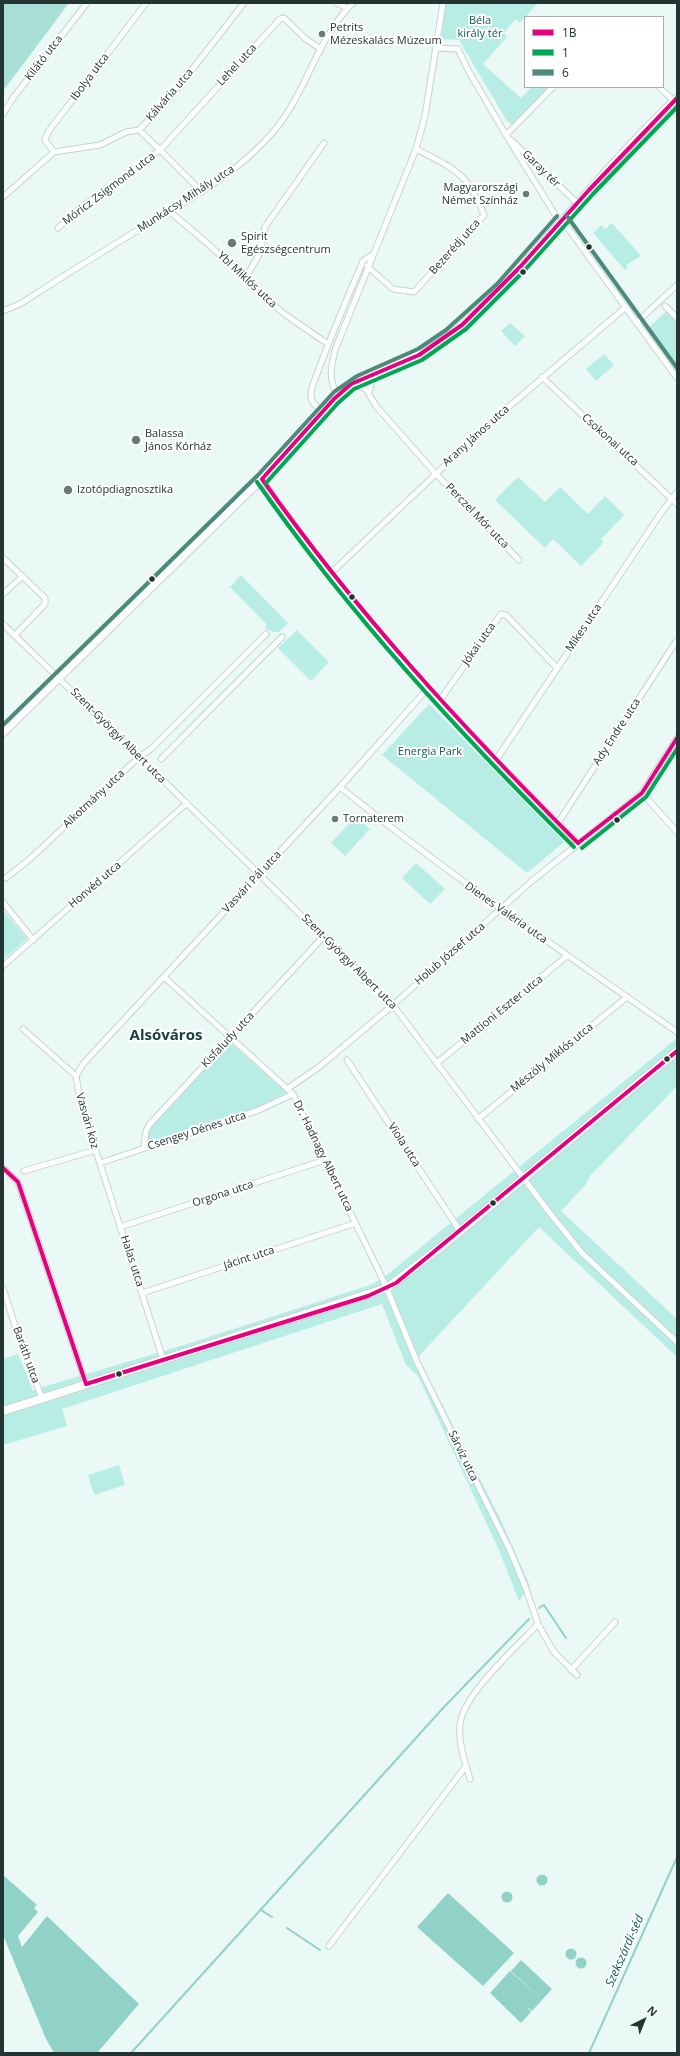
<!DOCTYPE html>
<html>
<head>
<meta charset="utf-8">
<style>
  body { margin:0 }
  #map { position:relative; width:680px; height:2056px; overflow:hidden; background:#eaf8f6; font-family:"Open Sans",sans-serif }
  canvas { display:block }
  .frame { position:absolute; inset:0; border:4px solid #233432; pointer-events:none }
  .legend { position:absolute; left:524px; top:16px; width:140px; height:72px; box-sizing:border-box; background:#fff; border:1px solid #a7aead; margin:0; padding:5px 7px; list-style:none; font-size:12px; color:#233432 }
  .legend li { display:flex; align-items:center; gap:8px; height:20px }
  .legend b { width:20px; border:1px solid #a7aead }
  .north { position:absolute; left:624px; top:2000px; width:40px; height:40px; -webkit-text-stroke:3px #fff; paint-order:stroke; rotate:43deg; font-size:11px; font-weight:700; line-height:16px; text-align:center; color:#233432 }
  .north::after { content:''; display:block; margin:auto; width:14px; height:18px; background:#233432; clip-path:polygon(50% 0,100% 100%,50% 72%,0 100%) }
</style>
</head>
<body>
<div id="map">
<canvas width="680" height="2056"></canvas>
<div class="frame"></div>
<ul class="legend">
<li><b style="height:5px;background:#e5007d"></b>1B</li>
<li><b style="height:5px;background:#00a651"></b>1</li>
<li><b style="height:5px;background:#4d8a7c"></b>6</li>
</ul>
<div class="north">N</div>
</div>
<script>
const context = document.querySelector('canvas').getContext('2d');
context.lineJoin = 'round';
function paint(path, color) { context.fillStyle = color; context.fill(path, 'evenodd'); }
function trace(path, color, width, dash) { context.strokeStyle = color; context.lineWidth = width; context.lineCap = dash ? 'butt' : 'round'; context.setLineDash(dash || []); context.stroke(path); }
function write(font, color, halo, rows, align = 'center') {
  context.font = font + ' "Open Sans",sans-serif'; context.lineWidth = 4; context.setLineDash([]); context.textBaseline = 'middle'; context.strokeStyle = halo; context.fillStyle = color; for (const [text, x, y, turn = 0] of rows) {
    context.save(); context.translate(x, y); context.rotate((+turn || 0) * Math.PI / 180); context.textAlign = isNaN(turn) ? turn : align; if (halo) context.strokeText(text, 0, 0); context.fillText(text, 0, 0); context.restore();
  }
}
const green = new Path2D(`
  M 446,3 L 538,3 L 520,23 L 516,19 L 504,33 L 507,37 L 483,64 L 521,98 L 532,87 L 549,87 L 513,125 L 507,121 L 459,40 L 441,39 Z
  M 612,223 L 641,256 L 626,265 L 628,268 L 625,270 L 593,233 L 601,225 L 605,229 Z
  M 669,309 L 677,318 L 677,365 L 649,327 Z
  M 510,323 L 525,336 L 515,346 L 501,331 Z
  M 604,354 L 614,365 L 596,381 L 586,369 Z
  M 518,477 L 545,502 L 560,487 L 588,514 L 605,496 L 624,515 L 601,539 L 604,542 L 581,566 L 553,539 L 545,548 L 495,500 Z
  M 241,575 L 288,623 L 279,632 L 273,632 L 265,628 L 267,625 L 230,587 Z
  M 297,630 L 329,662 L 311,681 L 278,648 Z
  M 429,704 L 564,842 L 527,873 L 382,755 Z
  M 356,816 L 370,829 L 345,856 L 331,843 Z
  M 416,863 L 445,889 L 430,904 L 402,878 Z
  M 3,910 L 27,939 L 5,958 L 3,956 Z
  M 677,1038 L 677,1086 L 590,1176 L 586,1184 L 561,1211 L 677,1319 L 677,1357 L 539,1227 L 418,1357 L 500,1518 L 530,1586 L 519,1601 L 498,1548 L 418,1376 L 406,1365 L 382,1304 L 62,1409 L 67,1426 L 3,1445 L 3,1359 L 18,1354 L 33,1390 L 187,1344 L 373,1284 L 388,1274 Z
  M 228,1044 L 233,1045 L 286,1092 L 284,1094 L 252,1110 L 146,1146 L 148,1130 Z
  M 119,1465 L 125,1485 L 94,1495 L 88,1475 Z`);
const forest = new Path2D(`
  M 3,3 L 69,3 L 3,91 Z`);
const water = new Path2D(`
  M536.5 1880a5.5 5.5 0 1 1 11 0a5.5 5.5 0 1 1-11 0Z
  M 3,1875 L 37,1905 L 34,1908 L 38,1912 L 18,1936 L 22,1947 L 47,1916 L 139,2004 L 97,2053 L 54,2053 L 46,2039 L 3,1935 Z
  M501.5 1897a5.5 5.5 0 1 1 11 0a5.5 5.5 0 1 1-11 0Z
  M 448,1893 L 514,1953 L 483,1986 L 417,1927 Z
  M565.5 1954a5.5 5.5 0 1 1 11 0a5.5 5.5 0 1 1-11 0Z
  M575.5 1963a5.5 5.5 0 1 1 11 0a5.5 5.5 0 1 1-11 0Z
  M 521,1960 L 552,1989 L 542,2000 L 511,1971 Z
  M 510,1971 L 542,2000 L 532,2011 L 527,2007 L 531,2012 L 521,2023 L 490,1993 Z`);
const stream = new Path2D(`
  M 539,1608 L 544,1605 L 566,1638
  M 261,1910 L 272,1917
  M 287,1928 L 320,1950
  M 131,2053 L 444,1707 L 529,1619
  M 589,2053 L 677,1857`);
const street = new Path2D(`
  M 336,3 L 347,8
  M 435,48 L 458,49 L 468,70 L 506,135 L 556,216
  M 659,87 L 674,101
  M 3,114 L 13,98 L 87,3
  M 139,130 L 160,150 L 280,19 L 284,18 L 307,40 L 321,49
  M 506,135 L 553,87
  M 511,140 L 577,203
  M 54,152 L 45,140 L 48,132 L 146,3
  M 3,197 L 54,152 L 100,145 L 126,132 L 139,130 L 170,98 L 244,3
  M 169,211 L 207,243 L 283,313 L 328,344
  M 562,220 L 677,378
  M 58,228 L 79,209 L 160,150 L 202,192
  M 367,266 L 393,289 L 414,292 L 484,215 C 468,173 455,169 416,149
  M 245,279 L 260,253 L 265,227 L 324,143
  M 665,306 L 677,318
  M 3,311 L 20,304 C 62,277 105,250 148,224 C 194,197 239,172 274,131 C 307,92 316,39 353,3
  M 637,322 L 677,285
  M 542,377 L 677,504
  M 354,384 L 366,389 L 376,406 L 435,473 L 519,560
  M 369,392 L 372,382 L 377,373
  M 338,396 C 328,380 331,367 335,350 L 416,149 L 425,116 L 443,3
  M 324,411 C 317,408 311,403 311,395 C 311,386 317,375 320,366 C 333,331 348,296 363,261 L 372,255
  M 262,479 C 350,610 466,732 578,843
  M 3,558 L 45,598 L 45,604 L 15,635
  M 331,573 L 492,421 L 626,307
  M 3,594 L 23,576
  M 3,624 L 393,1005 L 549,1212 L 582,1253 L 677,1342
  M 440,700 L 501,614 L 506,615 L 557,668
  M 161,759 L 282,637
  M 496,760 L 661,513 L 677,492
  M 340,787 C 448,874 563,952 677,1032
  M 642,793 L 677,832
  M 558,823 L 677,640
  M 6,878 L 31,858 L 139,757 L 151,749 L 266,634
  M 3,902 L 33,940
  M 3,966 L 187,803
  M 164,977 L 293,1094 L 384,1282 L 417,1362 L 509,1548 L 525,1586 L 538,1624 L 554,1652 L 577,1675
  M 23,1029 L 76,1076 L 81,1105 L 163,1359
  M 347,1060 L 460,1231
  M 437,1063 L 567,956
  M 76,1076 L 83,1064 L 340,787 L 428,688
  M 287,1089 L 319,1067 L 393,1005 L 533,880 L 642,793 L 677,738
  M 478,1119 L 627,997
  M 144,1148 L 146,1131 L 149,1125 L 324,936
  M 100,1163 L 259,1110 L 293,1094
  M 3,1168 L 18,1182 L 86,1384
  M 24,1171 L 96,1150
  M 120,1227 L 325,1160
  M 3,1288 L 22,1348 L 42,1398
  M 142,1293 L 356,1223
  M 571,1670 L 615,1622
  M 470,1779 C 465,1762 458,1743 460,1725 C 462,1695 517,1647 538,1624
  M 329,1946 L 466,1766`);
const secondary = new Path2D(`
  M 3,733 L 262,479 L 338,396 C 361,376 391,369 418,355 C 434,348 450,336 463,324 C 540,255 601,169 677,98`);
const primary = new Path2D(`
  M 3,1411 L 387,1288 L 441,1247 L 677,1051`);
const bus1 = new Path2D(`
  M 262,479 L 334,399 L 351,384 L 419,355 L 462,325 L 520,267 L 589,190 L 677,98
  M 262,479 C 355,611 464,729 578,843
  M 578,843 L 642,793 L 677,738
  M 3,1168 L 18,1182 L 86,1384
  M 86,1384 L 368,1296 L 396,1283 L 677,1051`);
const bus2 = new Path2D(`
  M 257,482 C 350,615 459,733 574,847
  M 266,483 L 338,403 L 354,389 L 422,360 L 466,329 L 524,271 L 593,194 L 677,107
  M 582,848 L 646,797 L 677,749`);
const bus3 = new Path2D(`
  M 567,216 L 677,368
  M 3,725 L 258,475 L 334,392 L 357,376 L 418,349 L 446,330 L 497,284 L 557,216`);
const markers = [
  [322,34,4,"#697977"],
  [526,194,4,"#697977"],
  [232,243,5,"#697977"],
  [589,247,3.5,"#233432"],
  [523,272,3.5,"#233432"],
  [136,440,5,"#697977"],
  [68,490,5,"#697977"],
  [152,579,3.5,"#233432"],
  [352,597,3.5,"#233432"],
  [335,819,4,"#697977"],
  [617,820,3.5,"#233432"],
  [667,1059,3.5,"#233432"],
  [493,1203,3.5,"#233432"],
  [119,1374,3.5,"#233432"]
];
const parkNames = [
  ["Béla",480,21],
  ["király tér",480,34],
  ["Energia Park",430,752]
];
const poiNames = [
  ["Petrits",330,28],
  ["Mézeskalács Múzeum",330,41],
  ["Magyarországi",518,188,"right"],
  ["Német Színház",518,201,"right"],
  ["Spirit",241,237],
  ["Egészségcentrum",241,250],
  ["Balassa",145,434],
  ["János Kórház",145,447],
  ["Izotópdiagnosztika",77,490],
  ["Tornaterem",343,819]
];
const streetNames = [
  ["Kilátó utca",44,58,-52],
  ["Lehel utca",237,65,-47],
  ["Ibolya utca",90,77,-53],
  ["Kálvária utca",170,95,-49],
  ["Garay tér",541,169,44],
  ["Móricz Zsigmond utca",109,189,-37],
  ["Munkácsy Mihály utca",186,199,-33],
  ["Bezerédj utca",455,247,-48],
  ["Ybl Miklós utca",247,280,43],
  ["Arany János utca",476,436,-42],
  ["Csokonai utca",610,440,42],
  ["Perczel Mór utca",477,516,46],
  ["Mikes utca",584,628,-56],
  ["Jókai utca",479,644,-55],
  ["Ady Endre utca",617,732,-57],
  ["Szent-Györgyi Albert utca",118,736,45],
  ["Alkotmány utca",94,799,-43],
  ["Vasvári Pál utca",252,882,-47],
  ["Honvéd utca",95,885,-41],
  ["Dienes Valéria utca",506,913,35],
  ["Holub József utca",450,954,-41],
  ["Szent-Györgyi Albert utca",349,962,45],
  ["Mattioni Eszter utca",502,1010,-39],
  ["Kisfaludy utca",228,1040,-47],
  ["Mészöly Miklós utca",552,1058,-39],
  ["Vasvári köz",87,1121,74],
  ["Csengey Dénes utca",197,1131,-18],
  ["Viola utca",404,1145,57],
  ["Dr. Hadnagy Albert utca",323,1156,64],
  ["Orgona utca",223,1194,-18],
  ["Jácint utca",249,1258,-18],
  ["Halas utca",132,1261,72],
  ["Baráth utca",26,1355,70],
  ["Sárvíz utca",463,1456,64]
];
const waterNames = [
  ["Szekszárdi-séd",625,1951,-66]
];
const districtNames = [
  ["Alsóváros",166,1036]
];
paint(green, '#b8ede5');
paint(forest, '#a9dfd7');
paint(water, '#91d2c8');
trace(stream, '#91d2c8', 2);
trace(street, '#c5d4d2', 7);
trace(secondary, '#c5d4d2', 9);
trace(primary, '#c5d4d2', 10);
trace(street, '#fcfefe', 5);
trace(secondary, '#fcfefe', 7);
trace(primary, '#fcfefe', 8);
trace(bus1, '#e5007d', 4);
trace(bus2, '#00a651', 4);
trace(bus3, '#4d8a7c', 4);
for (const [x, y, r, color] of markers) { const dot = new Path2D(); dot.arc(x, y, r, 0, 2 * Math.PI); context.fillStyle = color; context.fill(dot); trace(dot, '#fff', 1.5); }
write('11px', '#0f5a52', '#fff', parkNames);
write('11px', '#233432', '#fff', poiNames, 'left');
write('11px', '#233432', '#fff', streetNames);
write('italic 12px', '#0f5a52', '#fff', waterNames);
write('bold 15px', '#18413c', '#fff', districtNames);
</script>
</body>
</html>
